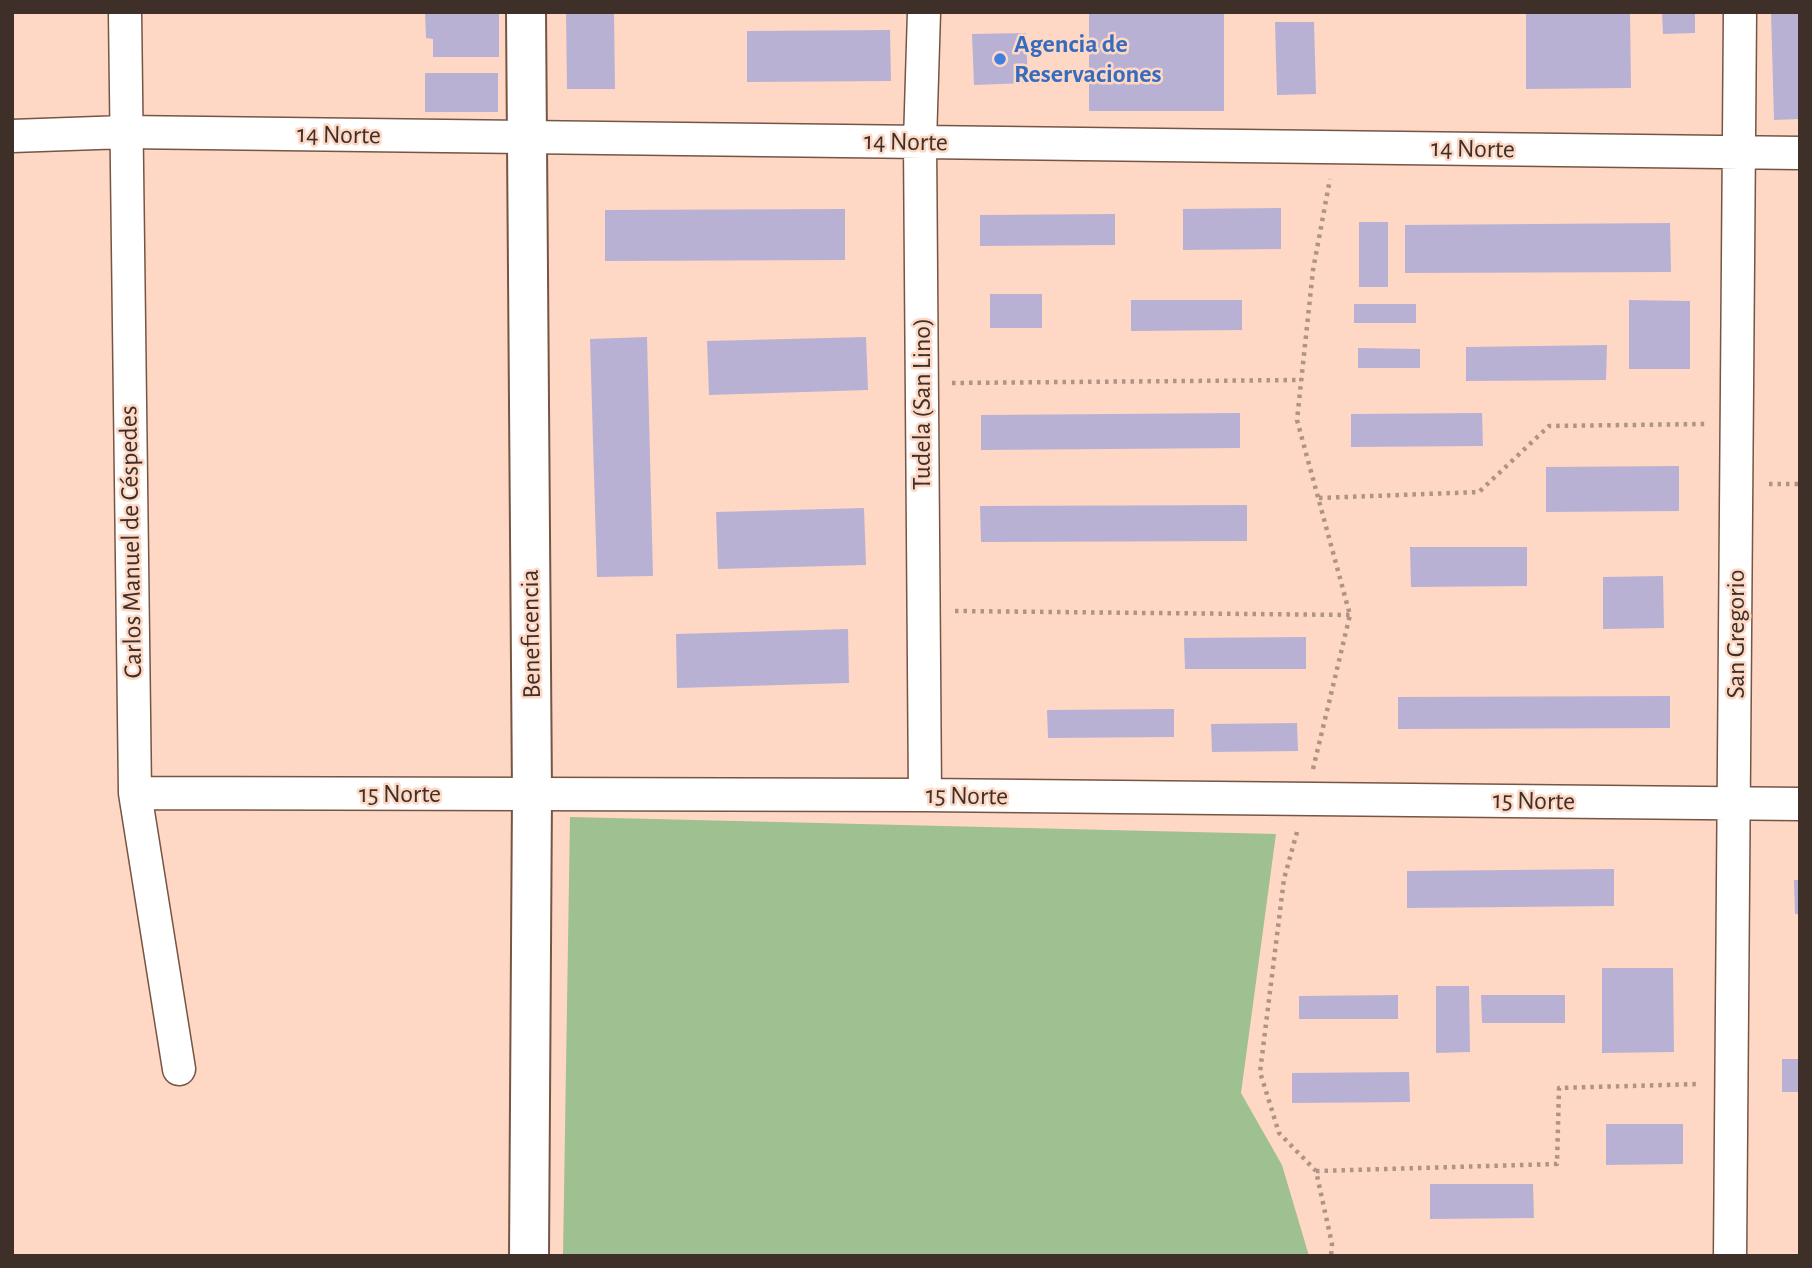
<!DOCTYPE html>
<html>
<head>
<meta charset="utf-8">
<style>
  body { margin:0 }
  #map { position:relative; width:1812px; height:1268px; overflow:hidden; background:#fed8c4; font-family:"Alegreya Sans",sans-serif }
  canvas { display:block }
  .frame { position:absolute; inset:0; border:14px solid #3e3028; pointer-events:none }
</style>
</head>
<body>
<div id="map">
<canvas width="1812" height="1268"></canvas>
<div class="frame"></div>
</div>
<script>
const context = document.querySelector('canvas').getContext('2d');
context.lineJoin = 'round';
function paint(path, color) { context.fillStyle = color; context.fill(path, 'evenodd'); }
function trace(path, color, width, dash) { context.strokeStyle = color; context.lineWidth = width; context.lineCap = dash ? 'butt' : 'round'; context.setLineDash(dash || []); context.stroke(path); }
function write(font, color, halo, rows, align = 'center') {
  context.font = font + ' "Alegreya Sans",sans-serif'; context.lineWidth = 5; context.setLineDash([]); context.textBaseline = 'middle'; context.strokeStyle = halo; context.fillStyle = color; for (const [text, x, y, turn = 0] of rows) {
    context.save(); context.translate(x, y); context.rotate((+turn || 0) * Math.PI / 180); context.textAlign = isNaN(turn) ? turn : align; if (halo) context.strokeText(text, 0, 0); context.fillText(text, 0, 0); context.restore();
  }
}
const green = new Path2D(`
  M 570,817 L 1276,834 L 1241,1093 L 1282,1165 L 1309,1256 L 563,1256 Z`);
const building = new Path2D(`
  M 425,12 L 499,12 L 499,57 L 433,57 L 433,39 L 426,38 Z
  M 566,12 L 614,12 L 615,89 L 567,89 Z
  M 1089,12 L 1224,12 L 1224,111 L 1089,111 Z
  M 1526,12 L 1630,12 L 1631,88 L 1526,89 Z
  M 1662,12 L 1695,12 L 1695,33 L 1663,34 Z
  M 1771,12 L 1800,12 L 1800,119 L 1774,120 Z
  M 1275,22 L 1314,22 L 1316,94 L 1277,95 Z
  M 890,30 L 891,81 L 747,82 L 747,31 Z
  M 1026,33 L 1028,83 L 974,85 L 972,34 Z
  M 425,73 L 498,73 L 498,112 L 425,112 Z
  M 1281,208 L 1281,249 L 1183,250 L 1183,209 Z
  M 845,209 L 845,260 L 605,261 L 605,210 Z
  M 1115,214 L 1115,245 L 980,246 L 980,215 Z
  M 1359,222 L 1388,222 L 1388,287 L 1359,287 Z
  M 1670,223 L 1671,272 L 1405,273 L 1405,225 Z
  M 990,294 L 1042,294 L 1042,328 L 990,328 Z
  M 1131,300 L 1242,300 L 1242,330 L 1131,331 Z
  M 1629,300 L 1690,301 L 1690,369 L 1629,369 Z
  M 1354,304 L 1416,304 L 1416,323 L 1354,323 Z
  M 647,337 L 653,576 L 597,577 L 590,339 Z
  M 866,337 L 868,390 L 709,395 L 707,341 Z
  M 1607,345 L 1606,380 L 1466,381 L 1466,347 Z
  M 1358,348 L 1420,349 L 1420,368 L 1358,368 Z
  M 1240,413 L 1240,448 L 981,450 L 981,415 Z
  M 1482,413 L 1483,446 L 1351,447 L 1351,414 Z
  M 1679,466 L 1679,511 L 1546,512 L 1546,467 Z
  M 1247,505 L 1247,541 L 981,542 L 980,506 Z
  M 864,508 L 866,565 L 718,569 L 716,512 Z
  M 1410,547 L 1527,547 L 1527,586 L 1411,587 Z
  M 1663,576 L 1664,628 L 1603,629 L 1603,577 Z
  M 848,629 L 849,683 L 677,688 L 676,634 Z
  M 1306,637 L 1306,669 L 1185,669 L 1184,638 Z
  M 1670,696 L 1670,728 L 1398,729 L 1398,697 Z
  M 1174,709 L 1174,737 L 1048,738 L 1047,710 Z
  M 1297,723 L 1298,751 L 1212,752 L 1211,724 Z
  M 1614,869 L 1614,906 L 1407,908 L 1407,871 Z
  M 1794,880 L 1800,880 L 1800,914 L 1795,914 Z
  M 1602,968 L 1673,968 L 1674,1052 L 1602,1053 Z
  M 1436,986 L 1469,986 L 1470,1052 L 1436,1053 Z
  M 1398,995 L 1398,1019 L 1299,1019 L 1299,996 Z
  M 1481,995 L 1565,995 L 1565,1023 L 1482,1023 Z
  M 1782,1059 L 1800,1059 L 1800,1092 L 1782,1092 Z
  M 1409,1072 L 1410,1102 L 1292,1103 L 1292,1073 Z
  M 1606,1124 L 1683,1124 L 1683,1164 L 1606,1165 Z
  M 1430,1184 L 1533,1184 L 1534,1218 L 1430,1219 Z`);
const path = new Path2D(`
  M 952,383 L 1301,380
  M 1769,484 L 1800,484
  M 1319,498 L 1479,492 L 1549,426 L 1705,424
  M 955,611 L 1350,615
  M 1313,769 L 1350,615 L 1297,420 L 1313,270 L 1330,179
  M 1297,832 L 1284,879 L 1260,1072 L 1279,1133 L 1316,1171 L 1332,1244 L 1331,1256
  M 1316,1171 L 1557,1164 L 1559,1088 L 1699,1084`);
const minor = new Path2D(`
  M 125,12 L 135,793 L 179,1069
  M 924,12 L 920,142 L 925,795
  M 12,136 L 125,132 L 1800,153
  M 135,793 L 925,795 L 1800,804
  M 1730,1256 L 1740,12`);
const secondary = new Path2D(`
  M 526,12 L 532,794 L 529,1256`);
const markers = [
  [1000,59,7,"#3f7fe0"]
];
const shopNames = [
  ["Agencia de",1014,44],
  ["Reservaciones",1014,74]
];
const streetNames = [
  ["14 Norte",339,135,1],
  ["14 Norte",906,142,1],
  ["14 Norte",1473,149,1],
  ["Tudela (San Lino)",922,404,-90],
  ["Carlos Manuel de Céspedes",131,542,-91],
  ["Beneficencia",531,634,-91],
  ["San Gregorio",1736,634,-90],
  ["15 Norte",400,794],
  ["15 Norte",967,796,1],
  ["15 Norte",1534,801,1]
];
paint(green, '#9fc090');
paint(building, '#b9b1d4');
trace(minor, '#755544', 35);
trace(secondary, '#755544', 42);
trace(path, '#af9384', 4.5, [3.5, 5]);
trace(minor, '#fff', 32);
trace(secondary, '#fff', 38);
for (const [x, y, r, color] of markers) { const dot = new Path2D(); dot.arc(x, y, r, 0, 2 * Math.PI); context.fillStyle = color; context.fill(dot); trace(dot, '#fed8c4', 2.5); }
write('bold 26px', '#366cbe', '#fed8c4', shopNames, 'left');
write('26px', '#3e3028', '#fed8c4', streetNames);
</script>
</body>
</html>
